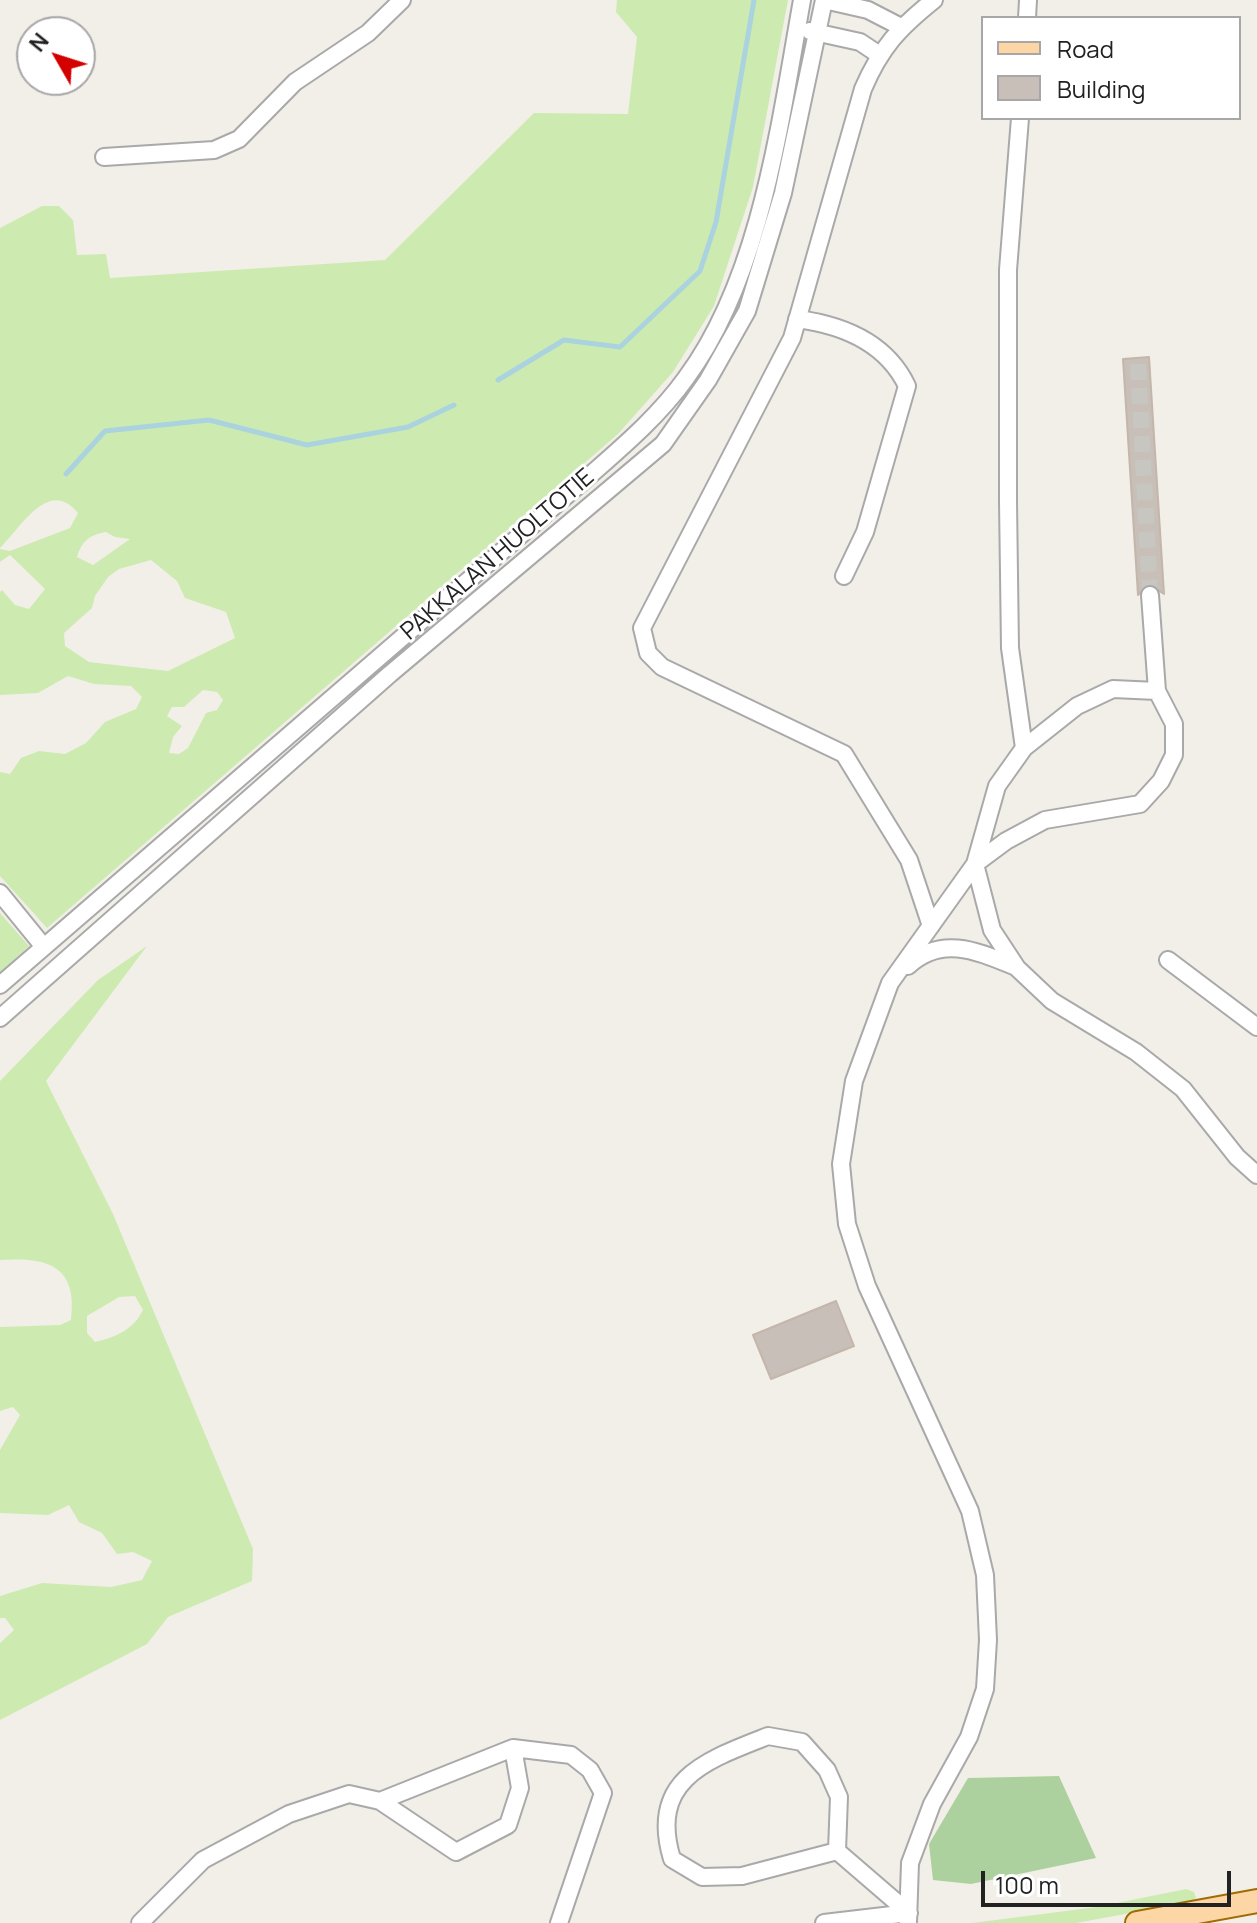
<!DOCTYPE html>
<html>
<head>
<meta charset="utf-8">
<style>
  body { margin:0 }
  #map { position:relative; width:1257px; height:1923px; overflow:hidden; background:#f2efe9; font-family:Manrope,sans-serif }
  canvas { display:block }
  .legend { position:absolute; left:981px; top:16px; width:260px; height:104px; box-sizing:border-box; background:#fff; border:2px solid #a7a7a7; margin:0; padding:10px 14px; list-style:none; font-size:24px; color:#222 }
  .legend li { display:flex; align-items:center; gap:16px; height:40px }
  .legend b { width:40px; border:2px solid #a7a7a7 }
  .north { position:absolute; left:16px; top:16px; width:80px; height:80px; box-sizing:border-box; background:#fff; border:2px solid #a7a7a7; border-radius:50%; rotate:309deg; font-size:22px; font-weight:700; line-height:32px; text-align:center; color:#222 }
  .north::after { content:''; display:block; margin:auto; width:28px; height:36px; background:#d40000; clip-path:polygon(50% 0,100% 100%,50% 72%,0 100%) }
  .scale { position:absolute; left:981px; top:1871px; width:250px; height:36px; box-sizing:border-box; border:4px solid #222; border-top:0; padding-left:10px; font-size:24px; line-height:28px; white-space:nowrap; color:#222; -webkit-text-stroke:6px #fff; paint-order:stroke }
</style>
</head>
<body>
<div id="map">
<canvas width="1257" height="1923"></canvas>
<ul class="legend">
<li><b style="height:10px;background:#fcd6a4"></b>Road</li>
<li><b style="height:22px;background:#c7bfb8"></b>Building</li>
</ul>
<div class="north">N</div>
<div class="scale">100 m</div>
</div>
<script>
const context = document.querySelector('canvas').getContext('2d');
context.lineJoin = 'round';
function paint(path, color) { context.fillStyle = color; context.fill(path, 'evenodd'); }
function trace(path, color, width, dash) { context.strokeStyle = color; context.lineWidth = width; context.lineCap = dash ? 'butt' : 'round'; context.setLineDash(dash || []); context.stroke(path); }
function write(font, color, halo, rows, align = 'center') {
  context.font = font + ' Manrope,sans-serif'; context.lineWidth = 6; context.setLineDash([]); context.textBaseline = 'middle'; context.strokeStyle = halo; context.fillStyle = color; for (const [text, x, y, turn = 0] of rows) {
    context.save(); context.translate(x, y); context.rotate((+turn || 0) * Math.PI / 180); context.textAlign = isNaN(turn) ? turn : align; if (halo) context.strokeText(text, 0, 0); context.fillText(text, 0, 0); context.restore();
  }
}
const grass = new Path2D(`
  M 617,0 L 788,0 L 753,187 L 714,306 L 673,372 L 618,434 L 47,928 L 0,876 L 0,772 L 10,774 L 21,758 L 39,751 L 65,754 L 86,743 L 105,722 L 136,709 L 142,697 L 131,686 L 94,684 L 68,676 L 38,693 L 0,695 L 0,592 L 2,590 L 15,605 L 29,609 L 45,589 L 10,555 L 0,562 L 0,549 L 10,551 L 70,528 L 78,513 C 49,477 22,526 0,548 L 0,228 L 42,206 L 59,206 L 73,220 L 77,255 L 106,254 L 110,278 L 385,260 L 534,113 L 628,114 L 637,37 L 616,12 ZM 106,532 L 115,537 L 130,539 L 93,565 L 77,557 C 82,541 89,535 106,532 ZM 151,560 L 177,581 L 185,598 L 226,612 L 235,638 L 168,671 L 89,662 L 65,646 L 64,633 L 92,608 L 95,596 L 108,577 L 119,569 ZM 203,690 L 217,692 L 223,700 L 217,710 L 206,713 L 188,748 L 179,754 L 169,753 L 173,737 L 182,726 L 167,716 L 172,707 L 184,707 Z
  M 0,913 L 29,946 L 0,972 Z
  M 147,946 L 46,1081 L 113,1214 L 253,1549 L 252,1581 L 168,1617 L 147,1644 L 0,1720 L 0,1643 L 14,1630 L 5,1618 L 0,1618 L 0,1596 L 42,1583 L 111,1587 L 142,1580 L 152,1561 L 133,1552 L 117,1554 L 102,1533 L 79,1522 L 69,1505 L 48,1515 L 0,1513 L 0,1450 L 20,1415 L 13,1407 L 0,1411 L 0,1327 L 60,1325 L 71,1320 C 78,1265 47,1257 0,1260 L 0,1081 L 98,980 ZM 135,1296 L 143,1310 C 133,1330 116,1337 95,1342 L 87,1333 L 87,1316 L 119,1297 Z
  M 1186,1889 L 1194,1892 L 1196,1898 L 1191,1902 L 1076,1923 L 972,1923 L 1097,1907 Z`);
const forest = new Path2D(`
  M 1059,1776 L 1096,1858 L 971,1884 L 933,1880 L 929,1844 L 968,1778 Z`);
const stream = new Path2D(`
  M 498,380 L 564,340 L 620,347 L 700,271 L 716,222 L 754,0
  M 66,474 L 105,431 L 209,420 L 307,445 L 408,427 L 454,405`);
const building = new Path2D(`
  M 1149,357 L 1164,594 L 1148,584 L 1138,595 L 1123,359 Z
  M 836,1301 L 854,1346 L 771,1379 L 753,1335 Z`);
const minorTunnel = new Path2D(`
  M 1138,364 L 1150,595`);
const minor = new Path2D(`
  M 1027,18 L 1028,0
  M 810,31 L 860,42 L 878,54
  M 1020,118 L 1008,270 L 1008,501 L 1010,648 L 1024,748
  M 104,157 L 214,150 L 239,139 L 295,82 L 368,33 L 402,0
  M 797,319 C 843,325 886,342 907,386 L 865,532 L 844,576
  M 1150,595 L 1157,691
  M 0,893 L 44,947
  M 931,926 L 909,860 L 844,754 L 662,667 L 648,653 L 642,628 L 792,338 L 863,89 C 881,47 899,28 934,0
  M 1168,960 L 1257,1027
  M 908,966 C 942,934 979,952 1016,967
  M 0,985 L 596,470 C 628,442 661,413 686,378 C 761,277 780,122 802,0
  M 0,1018 L 390,674 L 663,444 L 708,380 L 747,311 L 783,193 L 824,0 L 868,10 L 901,27
  M 768,1736 L 802,1742 L 827,1770 L 839,1797 L 837,1851 L 742,1876 L 702,1877 L 672,1859 C 648,1779 707,1760 768,1736 Z
  M 380,1801 L 513,1748 L 571,1755 L 590,1770 L 603,1793 L 559,1923
  M 140,1923 L 203,1860 L 289,1814 L 349,1794 L 380,1801 L 456,1852 L 508,1825 L 520,1788 L 513,1748
  M 824,1923 L 909,1913 L 837,1851
  M 908,1923 L 910,1863 L 932,1804 L 969,1737 L 985,1689 L 988,1640 L 985,1575 L 970,1511 L 867,1286 L 847,1224 L 841,1164 L 854,1081 L 890,983 L 975,864 L 1006,841 L 1045,820 L 1140,804 L 1161,781 L 1174,755 L 1174,724 L 1157,691 L 1113,689 L 1077,706 L 1024,748 L 997,786 L 975,864 L 992,930 L 1017,968 L 1052,1001 L 1136,1052 L 1183,1089 L 1237,1157 L 1257,1175`);
const major = new Path2D(`
  M 1137,1923 L 1257,1901`);
const streetNames = [
  ["PAKKALAN HUOLTOTIE",498,555,-41]
];
paint(grass, '#cdebb0');
paint(forest, '#add19e');
trace(stream, '#aad3df', 5);
paint(building, '#c7bfb8');
trace(building, '#c4b6ab', 2);
trace(minorTunnel, '#c8c6c1', 16, [16, 8]);
trace(minor, '#a9a9a9', 20);
trace(major, '#a06b00', 26);
trace(minor, '#fff', 16);
trace(major, '#fcd6a4', 22);
write('24px', '#222', '#fff', streetNames);
</script>
</body>
</html>
